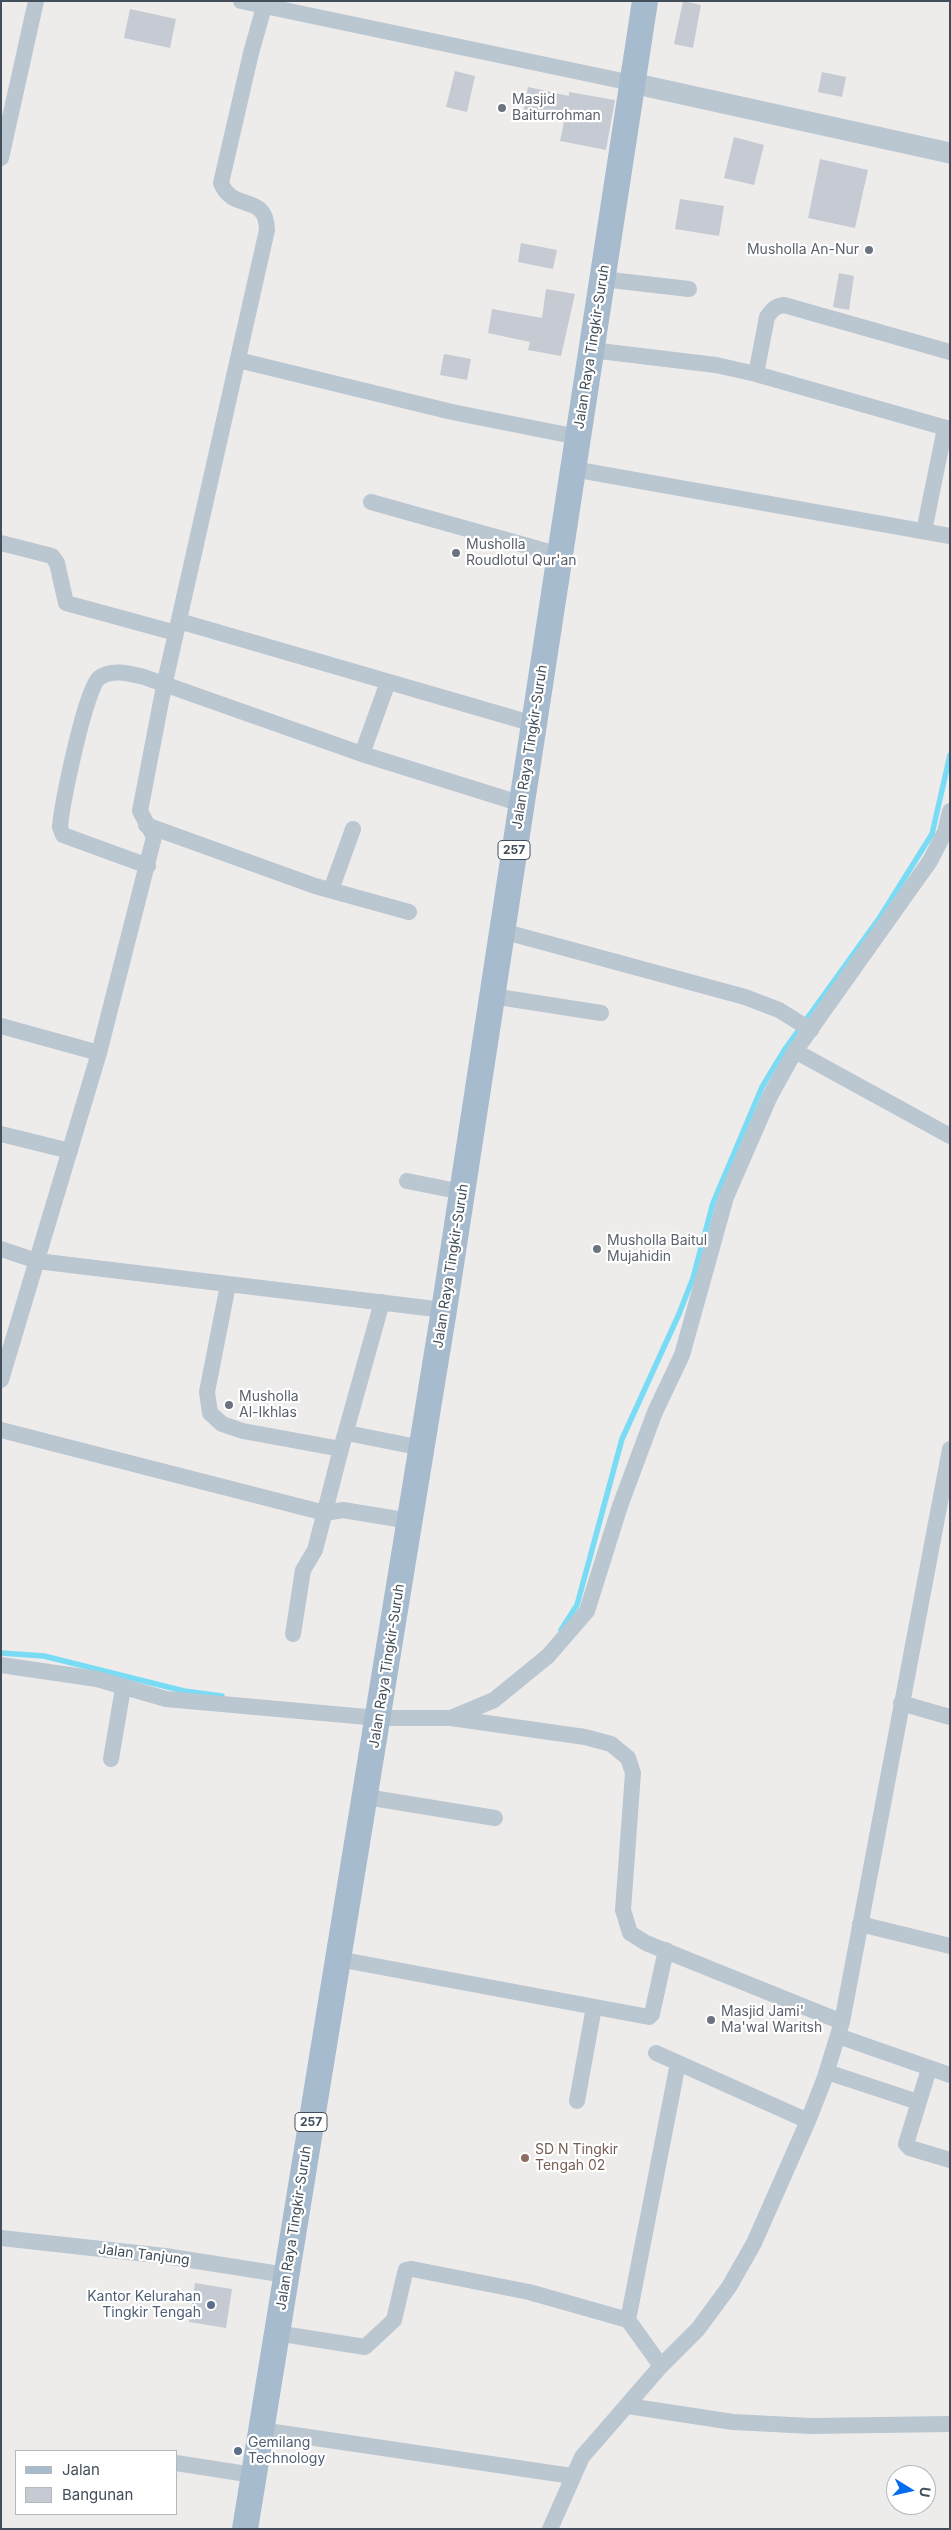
<!DOCTYPE html>
<html>
<head>
<meta charset="utf-8">
<style>
  body { margin:0 }
  #map { position:relative; width:951px; height:2530px; overflow:hidden; background:#eeebeb; font-family:Inter,sans-serif }
  canvas { display:block }
  .frame { position:absolute; inset:0; border:2px solid #424f5a; pointer-events:none }
  .legend { position:absolute; left:15px; top:2450px; width:162px; height:65px; box-sizing:border-box; background:#fff; border:1px solid #b3b9bd; margin:0; padding:6px 9px; list-style:none; font-size:15px; color:#424f5a }
  .legend li { display:flex; align-items:center; gap:10px; height:25px }
  .legend b { width:25px; border:1px solid #b3b9bd }
  .north { position:absolute; left:886px; top:2465px; width:50px; height:50px; box-sizing:border-box; background:#fff; border:1px solid #b3b9bd; border-radius:50%; rotate:99deg; font-size:14px; font-weight:700; line-height:20px; text-align:center; color:#424f5a }
  .north::after { content:''; display:block; margin:auto; width:18px; height:22px; background:#066bed; clip-path:polygon(50% 0,100% 100%,50% 72%,0 100%) }
</style>
</head>
<body>
<div id="map">
<canvas width="951" height="2530"></canvas>
<div class="frame"></div>
<ul class="legend">
<li><b style="height:6px;background:#a7bbce"></b>Jalan</li>
<li><b style="height:14px;background:#c6cad2"></b>Bangunan</li>
</ul>
<div class="north">U</div>
</div>
<script>
const context = document.querySelector('canvas').getContext('2d');
context.lineJoin = 'round';
function trace(path, color, width, dash) { context.strokeStyle = color; context.lineWidth = width; context.lineCap = dash ? 'butt' : 'round'; context.setLineDash(dash || []); context.stroke(path); }
function paint(path, color) { context.fillStyle = color; context.fill(path, 'evenodd'); }
function write(font, color, halo, rows, align = 'center') {
  context.font = font + ' Inter,sans-serif'; context.lineWidth = 4.5; context.setLineDash([]); context.textBaseline = 'middle'; context.strokeStyle = halo; context.fillStyle = color; for (const [text, x, y, turn = 0] of rows) {
    context.save(); context.translate(x, y); context.rotate((+turn || 0) * Math.PI / 180); context.textAlign = isNaN(turn) ? turn : align; if (halo) context.strokeText(text, 0, 0); context.fillText(text, 0, 0); context.restore();
  }
}
const stream = new Path2D(`
  M 561,1630 L 577,1605 L 622,1439 L 679,1314 L 693,1278 L 713,1203 L 762,1087 L 785,1049 L 880,917 L 932,834 L 950,755
  M 1,1653 L 44,1656 L 184,1691 L 222,1696`);
const building = new Path2D(`
  M 683,1 L 701,5 L 693,48 L 674,44 Z
  M 130,9 L 176,19 L 170,48 L 124,38 Z
  M 455,71 L 475,76 L 467,112 L 446,107 Z
  M 822,72 L 846,77 L 842,97 L 818,92 Z
  M 528,87 L 569,96 L 569,92 L 615,100 L 606,150 L 560,141 L 564,122 L 523,114 Z
  M 734,137 L 764,145 L 754,185 L 724,178 Z
  M 820,159 L 868,170 L 855,228 L 808,218 Z
  M 680,199 L 724,206 L 719,236 L 675,229 Z
  M 521,243 L 557,250 L 553,269 L 518,262 Z
  M 839,273 L 854,276 L 849,310 L 833,307 Z
  M 546,289 L 575,294 L 561,356 L 528,350 L 530,342 L 488,333 L 492,309 L 542,318 Z
  M 444,354 L 471,359 L 467,380 L 440,375 Z
  M 195,2283 L 232,2289 L 226,2328 L 189,2322 Z`);
const minor = new Path2D(`
  M 241,1 L 632,83
  M 1,158 L 36,1
  M 602,279 L 689,289
  M 591,350 L 716,365 L 756,374 L 767,317 C 772,310 775,306 784,305 L 950,352
  M 238,360 L 452,412 L 578,437
  M 756,374 L 950,429
  M 573,469 L 950,536
  M 371,502 L 560,555
  M 924,531 L 945,428
  M 1,543 L 52,556 L 57,563 L 66,603 L 176,633
  M 179,621 L 534,724
  M 362,754 L 388,682
  M 146,825 L 315,886 L 409,912
  M 148,866 L 63,835 L 60,827 C 62,804 85,690 99,678 C 112,668 131,674 144,677 L 362,754 L 522,804
  M 331,890 L 353,829
  M 502,931 L 745,997 L 779,1010 L 811,1030
  M 492,996 L 601,1013
  M 1,1026 L 99,1053
  M 795,1051 L 950,1136
  M 1,1134 L 70,1151
  M 407,1181 L 462,1192
  M 1,1249 L 37,1261 L 444,1310
  M 228,1285 L 207,1392 L 210,1413 L 222,1424 L 243,1431 L 341,1449 L 382,1302
  M 1,1380 L 99,1053 L 154,837 L 140,811 L 164,686 L 267,230 C 266,192 233,213 221,183 L 251,53 L 264,7
  M 1,1430 L 325,1513 L 343,1510 L 410,1521
  M 347,1433 L 422,1448
  M 293,1634 L 303,1570 L 315,1550 L 341,1449
  M 1,1665 L 97,1679 L 166,1699 L 378,1718 L 451,1718 L 585,1737 L 611,1744 L 628,1758 L 633,1773 L 623,1910 L 630,1933 L 646,1943 L 842,2022
  M 901,1703 L 950,1717
  M 451,1718 L 494,1700 L 548,1656 L 587,1611 L 620,1506 L 655,1412 L 682,1355 L 726,1197 L 770,1096 L 795,1051 L 930,861 L 945,832 L 950,811
  M 111,1759 L 123,1688
  M 366,1797 L 495,1818
  M 860,1924 L 950,1946
  M 338,1959 L 649,2017 L 652,2014 L 666,1950
  M 838,2036 L 950,2075
  M 656,2053 L 808,2121
  M 929,2069 L 906,2144 L 910,2148 L 950,2160
  M 827,2072 L 918,2102
  M 577,2101 L 594,2007
  M 1,2238 L 165,2256 L 286,2275
  M 628,2320 L 678,2063
  M 276,2333 L 365,2347 L 394,2320 L 405,2273 L 406,2270 L 412,2269 L 529,2292 L 628,2320 L 661,2366
  M 628,2406 L 733,2422 L 811,2426 L 950,2424
  M 261,2430 L 572,2476
  M 176,2463 L 253,2475
  M 550,2529 L 582,2457 L 661,2366 L 698,2329 L 729,2287 L 754,2243 L 808,2121 L 824,2080 L 842,2022 L 950,1449`);
const tertiary = new Path2D(`
  M 632,83 L 950,153`);
const primary = new Path2D(`
  M 245,2529 L 444,1310 L 645,1`);
const markers = [
  [502,108,5,"#6b7280"],
  [869,250,5,"#6b7280"],
  [456,553,5,"#6b7280"],
  [597,1249,5,"#6b7280"],
  [229,1405,5,"#6b7280"],
  [711,2020,5,"#6b7280"],
  [525,2158,5,"#8d6e63"],
  [211,2305,5,"#5c6f8a"],
  [238,2451,5,"#5c6f8a"]
];
const shields = [
  [514,850,32],
  [311,2122,32]
];
const shieldNames = [
  ["257",514,850],
  ["257",311,2122]
];
const worshipNames = [
  ["Masjid",512,100],
  ["Baiturrohman",512,116],
  ["Musholla An-Nur",859,250,"right"],
  ["Musholla",466,545],
  ["Roudlotul Qur'an",466,561],
  ["Musholla Baitul",607,1241],
  ["Mujahidin",607,1257],
  ["Musholla",239,1397],
  ["Al-Ikhlas",239,1413],
  ["Masjid Jami'",721,2012],
  ["Ma'wal Waritsh",721,2028]
];
const streetNames = [
  ["Jalan Raya Tingkir-Suruh",592,347,-81],
  ["Jalan Raya Tingkir-Suruh",530,747,-81],
  ["Jalan Raya Tingkir-Suruh",451,1266,-81],
  ["Jalan Raya Tingkir-Suruh",387,1666,-81],
  ["Jalan Raya Tingkir-Suruh",294,2228,-81],
  ["Jalan Tanjung",144,2255,7]
];
const educationNames = [
  ["SD N Tingkir",535,2150],
  ["Tengah 02",535,2166]
];
const serviceNames = [
  ["Kantor Kelurahan",201,2297],
  ["Tingkir Tengah",201,2313],
  ["Gemilang",248,2443,"left"],
  ["Technology",248,2459,"left"]
];
trace(stream, '#7adbf4', 5.5);
paint(building, '#c6cad2');
trace(minor, '#bac6d0', 16);
trace(tertiary, '#bac6d0', 21);
trace(primary, '#a7bbce', 26);
for (const [x, y, r, color] of markers) { const dot = new Path2D(); dot.arc(x, y, r, 0, 2 * Math.PI); context.fillStyle = color; context.fill(dot); trace(dot, '#fff', 2); }
for (const [x, y, w] of shields) { const box = new Path2D(); box.roundRect(x - w / 2, y - 9.5, w, 19, 4); context.fillStyle = '#fff'; context.fill(box); trace(box, '#424f5a', 1); }
write('bold 12px', '#424f5a', null, shieldNames);
write('14px', '#5b616d', '#fff', worshipNames, 'left');
write('14px', '#424f5a', '#fff', streetNames);
write('14px', '#785e54', '#fff', educationNames, 'left');
write('14px', '#4e5e75', '#fff', serviceNames, 'right');
</script>
</body>
</html>
